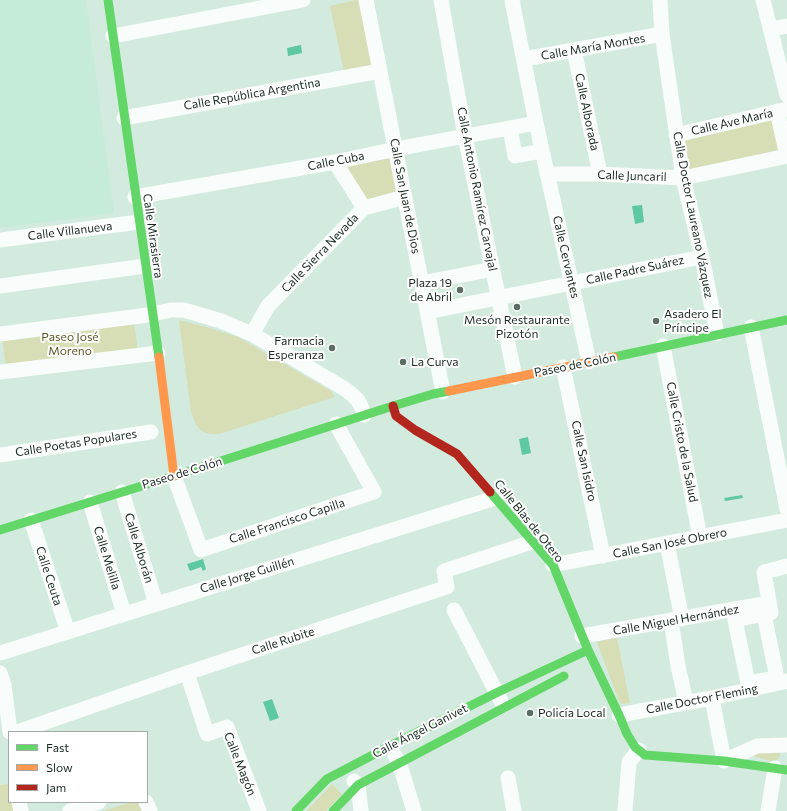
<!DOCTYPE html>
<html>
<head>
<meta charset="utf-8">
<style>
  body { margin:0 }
  #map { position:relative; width:787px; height:811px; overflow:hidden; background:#d3ebdf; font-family:Commissioner,sans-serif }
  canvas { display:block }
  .legend { position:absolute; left:8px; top:731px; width:140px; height:72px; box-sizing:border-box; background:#fff; border:1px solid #a3aaa7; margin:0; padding:5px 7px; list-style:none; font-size:12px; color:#192a22 }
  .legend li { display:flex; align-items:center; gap:8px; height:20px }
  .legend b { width:20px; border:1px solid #a3aaa7 }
</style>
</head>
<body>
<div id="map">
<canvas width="787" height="811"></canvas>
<ul class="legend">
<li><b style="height:5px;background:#63d668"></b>Fast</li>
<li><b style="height:5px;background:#ff974d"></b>Slow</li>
<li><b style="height:5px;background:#b3261e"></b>Jam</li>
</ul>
</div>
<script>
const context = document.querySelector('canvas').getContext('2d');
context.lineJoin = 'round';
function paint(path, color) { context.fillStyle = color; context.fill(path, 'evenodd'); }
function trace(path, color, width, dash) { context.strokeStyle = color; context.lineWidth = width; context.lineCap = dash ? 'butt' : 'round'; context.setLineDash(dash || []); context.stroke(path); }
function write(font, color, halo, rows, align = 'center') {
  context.font = font + ' Commissioner,sans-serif'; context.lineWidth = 4; context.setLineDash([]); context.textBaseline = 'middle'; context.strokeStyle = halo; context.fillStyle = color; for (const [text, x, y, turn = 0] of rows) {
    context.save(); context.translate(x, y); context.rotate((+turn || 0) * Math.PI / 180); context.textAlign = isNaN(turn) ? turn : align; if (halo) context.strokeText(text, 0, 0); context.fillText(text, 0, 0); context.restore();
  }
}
const built = new Path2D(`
  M 0,0 L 86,0 L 114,213 L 0,228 Z`);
const green = new Path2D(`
  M 356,0 L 360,0 L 374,66 L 344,72 L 330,6 Z
  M 771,120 L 773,121 L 779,148 L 778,150 L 691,170 L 689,169 L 685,139 Z
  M 392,158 L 398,191 L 365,200 L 344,165 Z
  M 179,320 L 206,327 L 238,337 L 331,391 L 335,397 L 219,434 C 201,435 197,429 191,412 Z
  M 134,321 L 138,352 L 6,368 L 2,337 Z
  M 617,637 L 630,703 L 622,704 L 618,699 L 597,642 Z
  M 780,750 L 780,756 L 774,762 L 748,755 L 763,752 Z
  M 9,784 L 9,802 L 13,802 L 14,811 L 0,811 L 0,785 Z
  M 332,784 L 342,794 L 326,811 L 306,811 Z
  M 132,802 L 140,802 L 143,811 L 102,811 Z`);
const water = new Path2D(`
  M 301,45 L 302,53 L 288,56 L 287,48 Z
  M 642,205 L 644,222 L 635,224 L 632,206 Z
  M 528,437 L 531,453 L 522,455 L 519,439 Z
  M 742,495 L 743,498 L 725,501 L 724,498 Z
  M 203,559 L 206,569 L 203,571 L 201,567 L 190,571 L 187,564 Z
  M 272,699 L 279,718 L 270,721 L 263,702 Z`);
const street = new Path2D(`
  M 366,0 L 443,392
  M 441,0 L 465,136 L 515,377
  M 512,0 L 536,123 L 589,362
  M 660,0 L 662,34 L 683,178 L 702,257 L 717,334
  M 763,0 L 787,95
  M 771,29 L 787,26
  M 113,36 L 303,0
  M 574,50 L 600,174
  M 524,59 L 662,34
  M 777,111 L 787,156
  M 124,118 L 380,71
  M 510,128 L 515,156 L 542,151
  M 676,135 L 787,109
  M 335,162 L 364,208
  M 547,174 L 600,174 L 683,178 L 787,156
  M 135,197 L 335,162 L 396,149 L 536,123
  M 0,240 L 139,222
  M 422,283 L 493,269
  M 0,286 L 145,266
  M 427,312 L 702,257
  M 751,327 L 787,509
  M 0,334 L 148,315 L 171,310 L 184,310 L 221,321 L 252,334 L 345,389 C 357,398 360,401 364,415
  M 252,334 L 268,306 L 364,208 L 405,197
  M 663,346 L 700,537
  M 563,367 L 603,556
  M 0,372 L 158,353
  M 0,455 L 151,432
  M 174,476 L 201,550 L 374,492 L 336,424
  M 122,492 L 156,604
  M 90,502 L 124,614
  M 31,520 L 68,632
  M 667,543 L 682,619
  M 553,565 L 787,520
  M 454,610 L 501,701
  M 771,613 L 764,572 L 787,566
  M 764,614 L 777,678 L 748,683 L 735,620 Z
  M 671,620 L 678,666 L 686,702
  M 582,636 L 769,603
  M 0,653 L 495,498
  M 0,673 L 4,685 L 10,732
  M 187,673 L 207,734 L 227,727 L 259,811
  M 712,698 L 724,761 L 757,746 L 787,745
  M 619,715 L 712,698 L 787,681
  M 17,732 L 187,673 L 447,587 L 444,571 L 532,542
  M 395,756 L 399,762 L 414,811
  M 508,778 L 514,811
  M 354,781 L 358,785 L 361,811
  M 19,802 L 21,811
  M 146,802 L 150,811
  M 70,811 L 99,802
  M 625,811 L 629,762 L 639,750
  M 768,811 L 775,768`);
const fast = new Path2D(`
  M 108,0 L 159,357
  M 614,357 L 787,320
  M 490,492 L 553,565 L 588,650 L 619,715 L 627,734 L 635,747 L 645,755 L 724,761 L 787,770
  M 0,530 L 174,476 L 393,406 L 433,394 L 449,391
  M 296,811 L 327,779 L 388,747 L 496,693 L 588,650
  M 333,811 L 358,785 L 564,676`);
const slow = new Path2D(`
  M 159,357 L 174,476
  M 449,391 L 614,357`);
const jam = new Path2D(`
  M 393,406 L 396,416 L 415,430 L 457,454 L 490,492`);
const markers = [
  [460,290,4,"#5a6e64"],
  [517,307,4,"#5a6e64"],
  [656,321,4,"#5a6e64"],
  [332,348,4,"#5a6e64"],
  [403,362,4,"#5a6e64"],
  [530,713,4,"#5a6e64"]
];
const streetNames = [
  ["Calle María Montes",593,47,-10],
  ["Calle República Argentina",252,94,-10],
  ["Calle Alborada",587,112,78],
  ["Calle Ave María",732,122,-13],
  ["Calle Cuba",336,161,-11],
  ["Calle Juncaril",632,176,2],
  ["Calle Antonio Ramírez Carvajal",477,189,79],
  ["Calle San Juan de Dios",405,196,79],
  ["Calle Doctor Laureano Vázquez",693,215,79],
  ["Calle Villanueva",70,231,-7],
  ["Calle Mirasierra",153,236,82],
  ["Calle Sierra Nevada",320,253,-46],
  ["Calle Cervantes",566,257,77],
  ["Calle Padre Suárez",635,270,-12],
  ["Paseo de Colón",575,365,-11],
  ["Calle Cristo de la Salud",682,442,79],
  ["Calle Poetas Populares",76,443,-9],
  ["Calle San Isidro",584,461,78],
  ["Paseo de Colón",182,473,-17],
  ["Calle Francisco Capilla",287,521,-18],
  ["Calle Blas de Otero",529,521,51],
  ["Calle San José Obrero",670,543,-11],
  ["Calle Alborán",139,548,73],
  ["Calle Melilla",107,558,73],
  ["Calle Jorge Guillén",247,575,-17],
  ["Calle Ceuta",49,576,72],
  ["Calle Miguel Hernández",676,620,-10],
  ["Calle Rubite",283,641,-18],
  ["Calle Doctor Fleming",702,699,-11],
  ["Calle Ángel Ganivet",420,731,-27],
  ["Calle Magón",240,764,68]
];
const poiNames = [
  ["Plaza 19",452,283,"right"],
  ["de Abril",452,297,"right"],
  ["Asadero El",664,314],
  ["Príncipe",664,328],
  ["Mesón Restaurante",517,320,"center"],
  ["Pizotón",517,334,"center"],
  ["Farmacia",324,341,"right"],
  ["Esperanza",324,355,"right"],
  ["La Curva",411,362],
  ["Policía Local",538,713]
];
const parkNames = [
  ["Paseo José",70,337],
  ["Moreno",70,351]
];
paint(built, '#c5ecd8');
paint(green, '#d7deb5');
paint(water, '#5ec8a1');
trace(street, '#f8fcfa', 15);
trace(fast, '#63d668', 9);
trace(slow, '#ff974d', 9);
trace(jam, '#b3261e', 9);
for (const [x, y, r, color] of markers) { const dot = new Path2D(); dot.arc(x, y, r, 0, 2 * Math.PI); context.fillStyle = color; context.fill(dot); trace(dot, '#fff', 1.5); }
write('12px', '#192a22', '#fff', streetNames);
write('12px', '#192a22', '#fff', poiNames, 'left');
write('12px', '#5e5929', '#fff', parkNames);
</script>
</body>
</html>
